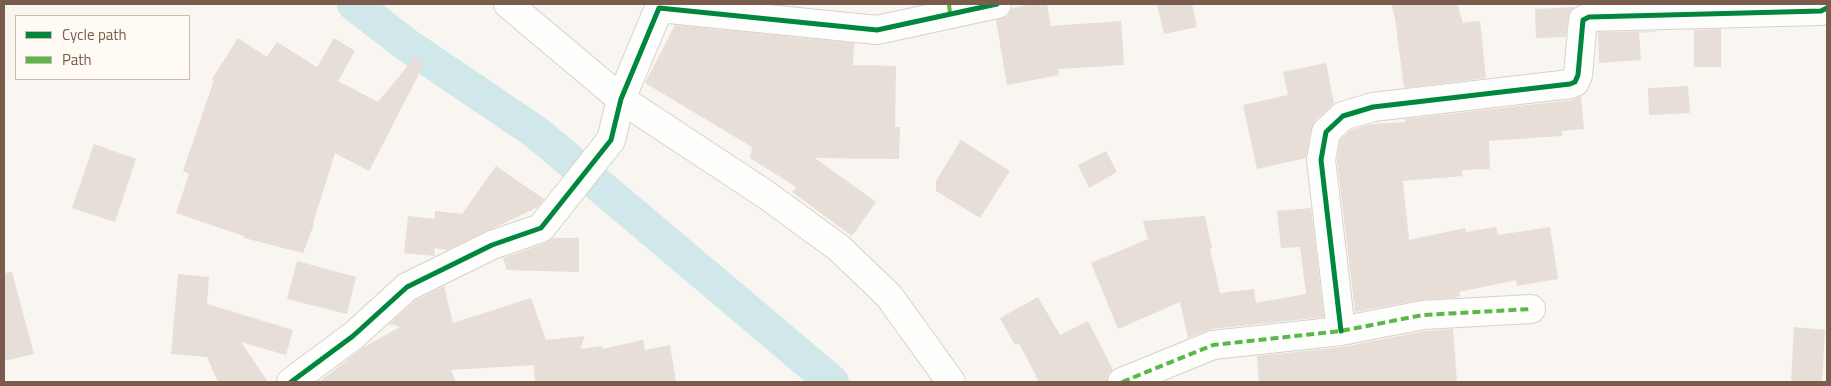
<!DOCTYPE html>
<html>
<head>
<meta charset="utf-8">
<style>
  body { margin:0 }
  #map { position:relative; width:1831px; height:386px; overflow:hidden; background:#f9f5f0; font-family:"Titillium Web",sans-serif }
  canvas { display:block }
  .frame { position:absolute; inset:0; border:5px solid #7a5c4d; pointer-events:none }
  .legend { position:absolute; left:15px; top:15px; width:175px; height:65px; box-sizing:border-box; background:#fffaf3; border:1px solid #cabbb1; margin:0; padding:6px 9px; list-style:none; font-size:15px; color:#7a5c4d }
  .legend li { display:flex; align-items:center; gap:10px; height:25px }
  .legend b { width:25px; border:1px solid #cabbb1 }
</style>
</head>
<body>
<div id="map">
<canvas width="1831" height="386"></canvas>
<div class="frame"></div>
<ul class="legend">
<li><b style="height:6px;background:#00873e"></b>Cycle path</li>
<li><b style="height:6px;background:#58b947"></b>Path</li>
</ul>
</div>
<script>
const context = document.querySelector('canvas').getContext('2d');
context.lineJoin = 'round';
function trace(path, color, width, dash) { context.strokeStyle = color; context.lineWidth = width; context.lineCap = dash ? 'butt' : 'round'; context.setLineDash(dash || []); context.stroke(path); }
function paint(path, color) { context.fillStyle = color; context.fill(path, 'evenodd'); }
const canal = new Path2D(`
  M 354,4 L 407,45 L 537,133 L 832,382`);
const building = new Path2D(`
  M 1034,4 L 1047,4 L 1051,26 L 1121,21 L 1124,65 L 1058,69 L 1059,75 L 1007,85 L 996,20 L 1007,16 L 1012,8 Z
  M 1157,4 L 1192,4 L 1197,27 L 1164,34 Z
  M 1391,4 L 1457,4 L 1463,23 L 1480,21 L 1486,78 L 1404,88 L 1395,18 Z
  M 1574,7 L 1570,12 L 1568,18 L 1566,37 L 1536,38 L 1535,9 Z
  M 675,25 L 854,43 L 853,65 L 896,66 L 895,127 L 900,127 L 899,159 L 815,158 L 876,202 L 852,236 L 792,192 L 796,187 L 750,158 L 752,147 L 645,83 Z
  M 1721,29 L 1721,67 L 1694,67 L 1694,30 Z
  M 1663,31 L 1639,33 L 1641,60 L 1599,63 L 1598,32 Z
  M 238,38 L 267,57 L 277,42 L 317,67 L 334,38 L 355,51 L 338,81 L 378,102 L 415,57 L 424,64 L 369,171 L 335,153 L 313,223 L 314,224 L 303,253 L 244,238 L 244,236 L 176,213 L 189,174 L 183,171 L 214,80 L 212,79 Z
  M 1326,63 L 1334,103 L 1315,121 L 1311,129 L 1306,158 L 1257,169 L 1243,105 L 1288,95 L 1283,72 Z
  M 1688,86 L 1690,113 L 1649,115 L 1648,88 Z
  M 1581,96 L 1584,129 L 1562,131 L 1562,136 L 1489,141 L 1490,169 L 1462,170 L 1463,176 L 1403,181 L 1409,240 L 1465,228 L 1466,232 L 1496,227 L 1498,235 L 1550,227 L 1558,279 L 1517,286 L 1516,280 L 1459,292 L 1460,296 L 1454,298 L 1420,300 L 1355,312 L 1337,160 L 1340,140 L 1351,130 L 1371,124 L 1405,122 L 1405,119 L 1572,100 Z
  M 961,140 L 1010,171 L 980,218 L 936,191 L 936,181 Z
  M 94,144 L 136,159 L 115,222 L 72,208 Z
  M 1106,151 L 1117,172 L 1089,188 L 1078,165 Z
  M 496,166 L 544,199 L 538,207 L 447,250 L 434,248 L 435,256 L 404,253 L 408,216 L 435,219 L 435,211 L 462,214 Z
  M 1311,208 L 1324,317 L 1211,329 L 1188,338 L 1180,302 L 1118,329 L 1091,263 L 1148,239 L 1143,221 L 1205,216 L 1212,248 L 1210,249 L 1220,293 L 1254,289 L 1256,303 L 1306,294 L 1300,247 L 1281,248 L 1277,211 Z
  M 552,238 L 579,238 L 579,272 L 507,270 L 503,258 L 546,243 Z
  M 297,261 L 356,277 L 347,314 L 287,299 Z
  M 12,272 L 34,354 L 4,361 L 4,273 Z
  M 178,274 L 209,277 L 207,304 L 293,330 L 286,355 L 241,342 L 268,382 L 218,382 L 207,357 L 171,354 Z
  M 444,286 L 453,323 L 531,298 L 546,340 L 585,336 L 580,349 L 602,346 L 602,349 L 643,340 L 645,350 L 670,345 L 676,382 L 535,382 L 534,365 L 451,370 L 456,382 L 319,382 L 364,347 L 400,327 L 389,324 L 416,300 Z
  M 1038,297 L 1060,335 L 1088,321 L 1113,370 L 1109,373 L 1107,382 L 1039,382 L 1019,343 L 1015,345 L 1000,318 Z
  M 1794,327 L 1825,330 L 1822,382 L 1791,382 Z
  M 1453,329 L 1457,382 L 1259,382 L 1257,356 L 1343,347 L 1425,331 Z`);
const street = new Path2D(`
  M 508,4 L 621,99 L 765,194 L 839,248 L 889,296 L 951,382
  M 1341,331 L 1321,160 L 1326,132 L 1343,116 L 1373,107 L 1570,84 L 1575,82 L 1578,75 L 1583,20 L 1589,17 L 1821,11 L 1827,8
  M 291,382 L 353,336 L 407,287 L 492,245 L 541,228 L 611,140 L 621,99 L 659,8 L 877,30 L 997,4
  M 1122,382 L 1213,345 L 1341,331 L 1423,315 L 1531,309`);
const quiet = new Path2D(`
  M 949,4 L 950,14
  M 1122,382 L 1213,345 L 1341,331 L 1423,315 L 1531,309`);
const cycleway = new Path2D(`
  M 1341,331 L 1321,160 L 1326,132 L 1343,116 L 1373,107 L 1570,84 L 1575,82 L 1578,75 L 1583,20 L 1589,17 L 1821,11 L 1827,8
  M 291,382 L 353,336 L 407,287 L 492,245 L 541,228 L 611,140 L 621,99 L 659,8 L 877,30 L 997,4`);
trace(canal, '#d0e8ea', 34);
paint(building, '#e6ded7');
trace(street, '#d7d1cb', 30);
trace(street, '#fefefd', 28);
trace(quiet, '#58b947', 4, [8, 4]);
trace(cycleway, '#00873e', 5);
</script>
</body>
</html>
